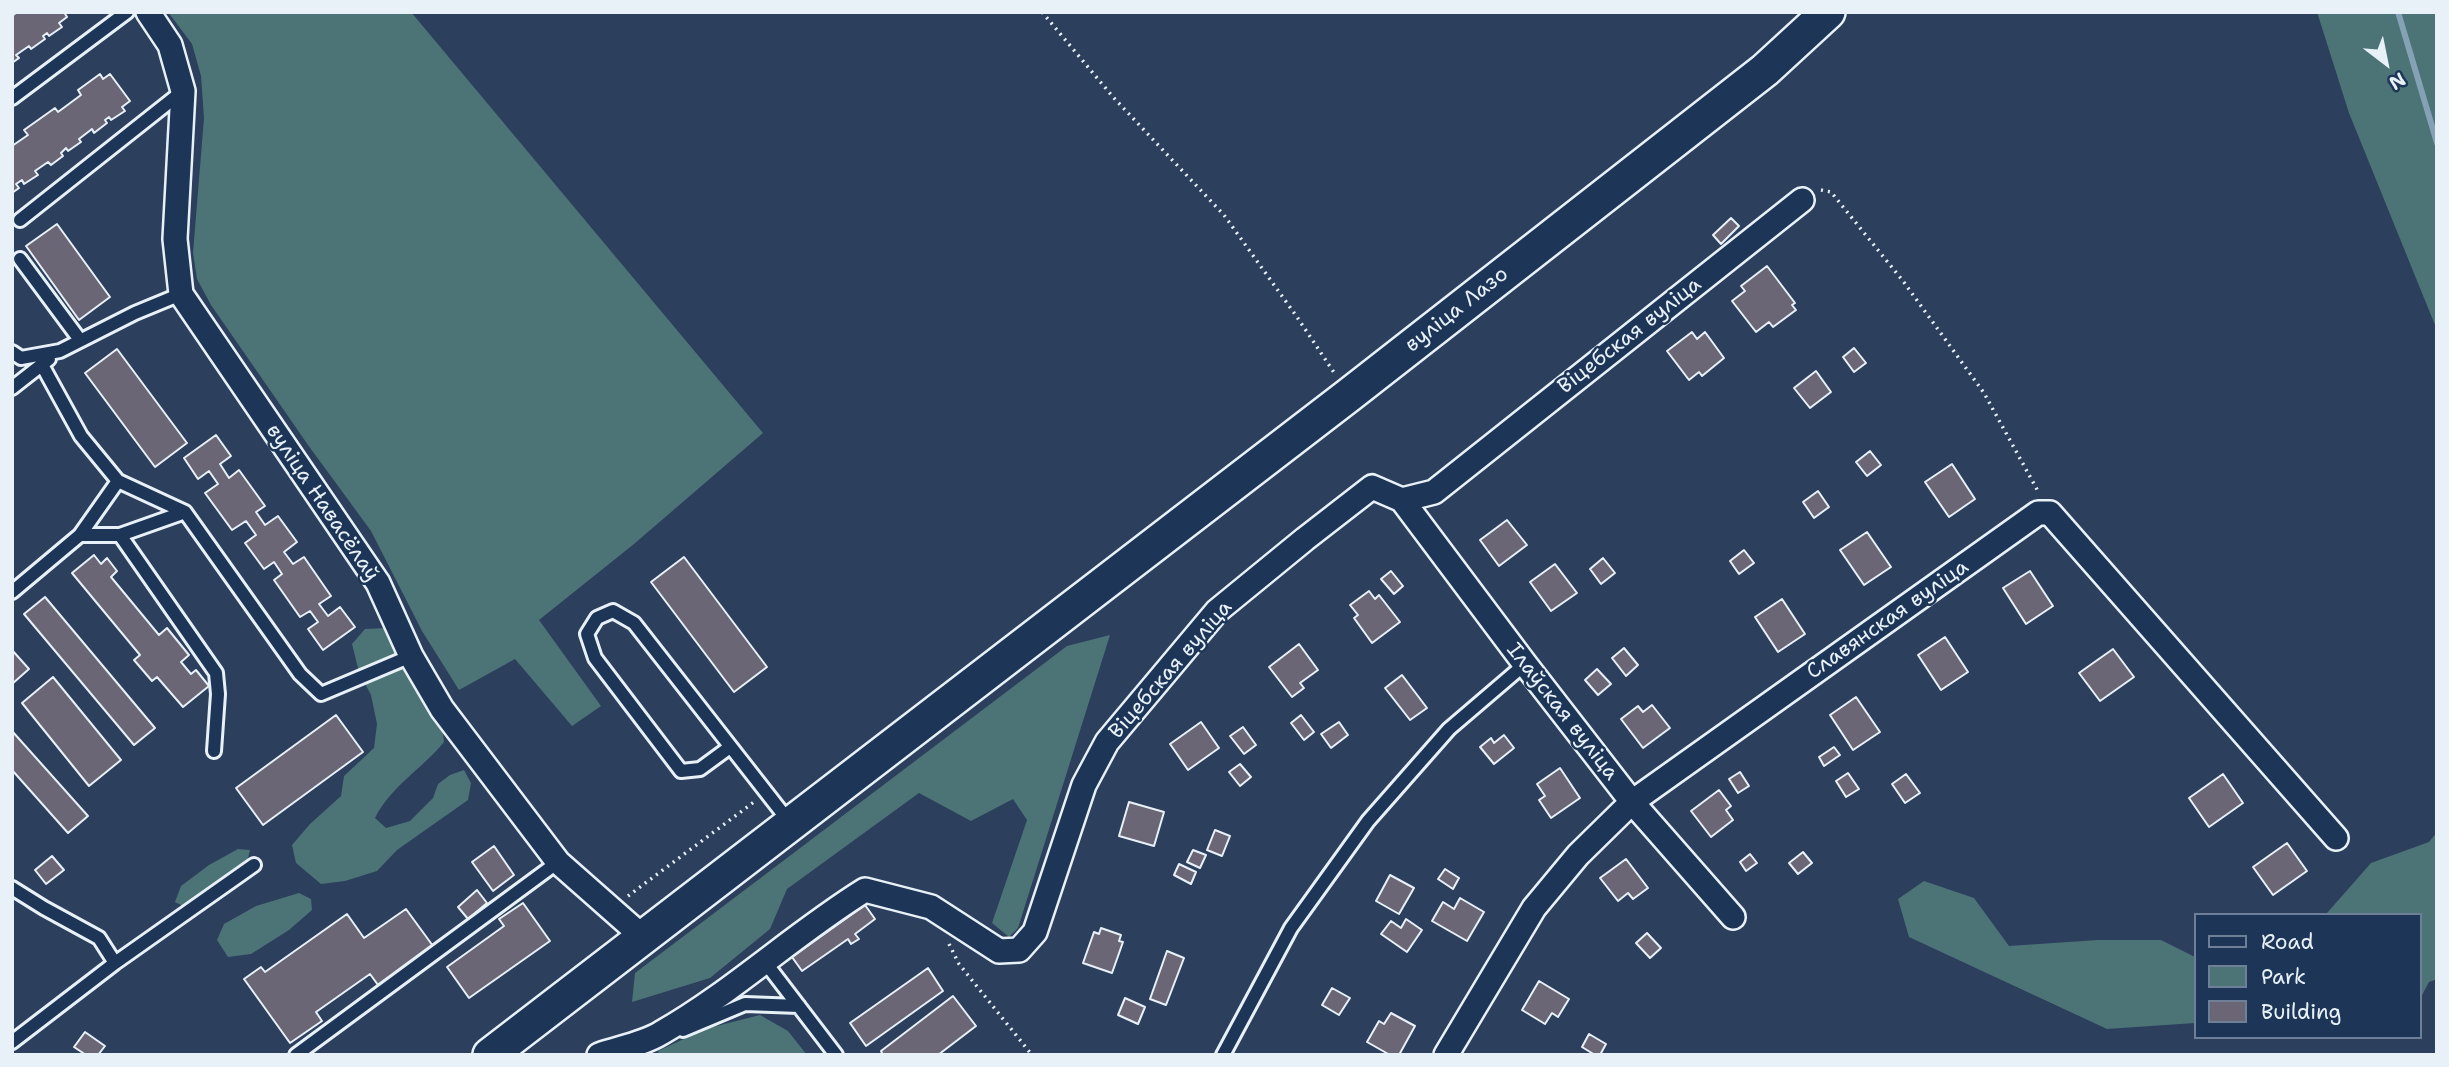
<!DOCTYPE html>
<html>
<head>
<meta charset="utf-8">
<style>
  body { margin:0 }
  #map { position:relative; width:2449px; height:1067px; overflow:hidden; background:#2c3f5d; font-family:"Shantell Sans",sans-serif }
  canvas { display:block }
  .frame { position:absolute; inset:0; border:14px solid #e8f1f8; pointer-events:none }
  .legend { position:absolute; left:2194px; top:913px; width:228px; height:126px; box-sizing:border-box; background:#1d3557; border:2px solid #6e8097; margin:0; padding:9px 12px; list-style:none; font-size:21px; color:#e8f1f8 }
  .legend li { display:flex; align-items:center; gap:14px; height:35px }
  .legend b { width:35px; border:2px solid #6e8097 }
  .north { position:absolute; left:2351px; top:28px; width:70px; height:70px; -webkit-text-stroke:5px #1d3557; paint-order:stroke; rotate:148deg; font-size:19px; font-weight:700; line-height:28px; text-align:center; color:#e8f1f8 }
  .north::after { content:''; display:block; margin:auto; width:24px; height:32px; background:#e8f1f8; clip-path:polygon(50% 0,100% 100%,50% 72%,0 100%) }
</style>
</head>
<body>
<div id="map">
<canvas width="2449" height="1067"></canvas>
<div class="frame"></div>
<ul class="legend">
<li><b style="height:9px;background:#1d3557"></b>Road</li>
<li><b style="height:19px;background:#4c7376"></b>Park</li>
<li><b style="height:19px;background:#6a6675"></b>Building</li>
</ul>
<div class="north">N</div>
</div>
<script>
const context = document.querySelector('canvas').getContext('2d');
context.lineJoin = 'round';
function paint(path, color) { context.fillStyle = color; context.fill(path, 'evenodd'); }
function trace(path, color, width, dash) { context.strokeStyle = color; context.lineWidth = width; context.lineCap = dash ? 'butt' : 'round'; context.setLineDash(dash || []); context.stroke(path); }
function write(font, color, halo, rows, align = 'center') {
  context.font = font + ' "Shantell Sans",sans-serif'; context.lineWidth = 5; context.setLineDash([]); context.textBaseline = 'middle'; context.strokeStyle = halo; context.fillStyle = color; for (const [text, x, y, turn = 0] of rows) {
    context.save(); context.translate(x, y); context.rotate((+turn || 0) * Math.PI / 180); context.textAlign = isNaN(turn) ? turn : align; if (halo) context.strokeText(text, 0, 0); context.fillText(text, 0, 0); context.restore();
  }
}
const green = new Path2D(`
  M 168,12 L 411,12 L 763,433 L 634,544 L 539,620 L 601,706 L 572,726 L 515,659 L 459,690 L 422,631 L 371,531 L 308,445 L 211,305 L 197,279 L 193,253 L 204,118 L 201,76 L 192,44 Z
  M 2317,12 L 2437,12 L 2437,330 L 2349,113 Z
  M 387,628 L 441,719 L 444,742 C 422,769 391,786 375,818 L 386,828 L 410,821 L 433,798 L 438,784 L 450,775 L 464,770 L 471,783 L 468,800 L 397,850 L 377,871 L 345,881 L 321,884 L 296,863 L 292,845 L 310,824 L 341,796 L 344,776 L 374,748 L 377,724 L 371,695 L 359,672 L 352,644 L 365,629 Z
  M 1110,635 L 1018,928 L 1009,937 L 992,923 L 1027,820 L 1013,799 L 971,821 L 919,793 L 787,889 L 770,929 L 710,978 L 632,1002 L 635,973 L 1067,646 Z
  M 2437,832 L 2437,979 L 2429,982 L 2419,1001 L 2419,915 L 2322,915 L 2327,913 L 2371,863 L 2429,842 Z
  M 238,849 L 250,850 L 247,862 L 197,901 L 185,907 L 175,902 L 181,886 L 209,865 Z
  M 1924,881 L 1974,898 L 2009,946 L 2098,940 L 2161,940 L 2195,957 L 2195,1023 L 2107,1029 L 1909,937 L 1898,899 Z
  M 299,893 L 311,899 L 312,910 L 289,930 L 251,954 L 228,957 L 217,940 L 224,924 L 256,906 Z
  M 760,1015 L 788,1031 L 807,1055 L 659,1055 L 658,1051 L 705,1029 Z`);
const stream = new Path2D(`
  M 2398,12 L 2437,143`);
const building = new Path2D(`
  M 17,12 L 64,12 L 67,17 L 59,23 L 62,27 L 49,36 L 47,33 L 43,36 L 45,39 L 31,49 L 29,46 L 16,55 L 19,58 L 12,63 L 12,16 Z
  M 100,74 L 103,79 L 110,74 L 130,101 L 122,107 L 125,111 L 111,120 L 109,117 L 105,120 L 107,123 L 94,133 L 92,129 L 79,139 L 81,142 L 68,151 L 66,148 L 61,153 L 63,156 L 51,165 L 48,162 L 35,171 L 38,175 L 24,184 L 22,180 L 16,184 L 19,188 L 12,193 L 12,146 L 28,135 L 24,130 L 55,108 L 58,112 L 81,95 L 78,90 Z
  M 1731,218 L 1739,226 L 1721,244 L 1713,235 Z
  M 57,224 L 110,297 L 79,320 L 26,246 Z
  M 1767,266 L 1795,303 L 1792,305 L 1796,310 L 1773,327 L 1769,322 L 1756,332 L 1732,301 L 1745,291 L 1741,286 Z
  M 1692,332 L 1697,339 L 1705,332 L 1724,358 L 1702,376 L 1699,372 L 1689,380 L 1667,351 Z
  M 1854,348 L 1866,363 L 1854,372 L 1843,357 Z
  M 117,349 L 187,443 L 155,467 L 85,373 Z
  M 1816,371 L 1831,392 L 1810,408 L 1794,388 Z
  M 216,435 L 231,456 L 220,464 L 229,478 L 239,470 L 265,506 L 256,512 L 265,525 L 278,516 L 297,542 L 284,552 L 293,564 L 304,557 L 331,596 L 319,604 L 328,616 L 340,607 L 355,627 L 323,650 L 308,629 L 318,622 L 310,611 L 300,617 L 274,580 L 282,574 L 274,562 L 264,569 L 245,543 L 256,535 L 246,521 L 232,530 L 205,493 L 218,484 L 209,471 L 198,479 L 184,458 Z
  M 1870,451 L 1881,465 L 1867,476 L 1856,462 Z
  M 1952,464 L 1975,499 L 1949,517 L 1925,482 Z
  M 1818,491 L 1829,507 L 1814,518 L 1803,502 Z
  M 1507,520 L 1527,545 L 1499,566 L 1480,540 Z
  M 1867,532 L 1891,567 L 1864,585 L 1840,550 Z
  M 1744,550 L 1754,563 L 1739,574 L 1730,561 Z
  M 94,555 L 101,564 L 107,558 L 117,571 L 111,577 L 159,635 L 167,628 L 189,655 L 181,662 L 191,674 L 196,670 L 209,686 L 183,707 L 157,677 L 152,681 L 134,660 L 140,655 L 72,573 Z
  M 684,557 L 767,667 L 734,692 L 651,582 Z
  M 1603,558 L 1615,573 L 1601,584 L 1590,569 Z
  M 1555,564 L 1577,593 L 1551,611 L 1530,582 Z
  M 1391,571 L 1403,586 L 1394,594 L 1381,579 Z
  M 2030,571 L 2053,606 L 2026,624 L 2003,588 Z
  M 1369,591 L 1375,599 L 1379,595 L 1400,622 L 1372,643 L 1354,618 L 1358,615 L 1350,605 Z
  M 45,597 L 155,728 L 134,745 L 24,614 Z
  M 1782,599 L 1805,634 L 1778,652 L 1755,617 Z
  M 1945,637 L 1968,672 L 1941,690 L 1918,655 Z
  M 1299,644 L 1318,670 L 1300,683 L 1304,688 L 1292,697 L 1269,667 Z
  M 1624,648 L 1638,665 L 1626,676 L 1612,658 Z
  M 2113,649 L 2134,677 L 2100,701 L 2079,673 Z
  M 12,650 L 29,669 L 12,684 Z
  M 1597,669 L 1611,684 L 1598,695 L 1585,680 Z
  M 1402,675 L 1427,708 L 1410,720 L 1385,688 Z
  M 53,677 L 121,760 L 89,786 L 22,703 Z
  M 1856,697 L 1880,732 L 1853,750 L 1830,715 Z
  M 1652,705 L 1670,728 L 1643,748 L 1621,719 L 1638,706 L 1643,712 Z
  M 336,715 L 363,752 L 263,825 L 236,788 Z
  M 1301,715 L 1314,732 L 1304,740 L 1291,723 Z
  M 1201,722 L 1219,748 L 1188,770 L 1170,744 Z
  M 1339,722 L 1348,735 L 1331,748 L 1321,734 Z
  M 1243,727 L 1256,745 L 1244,754 L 1230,736 Z
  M 12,731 L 88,816 L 68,833 L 12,770 Z
  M 1504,735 L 1514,748 L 1494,764 L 1480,747 L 1491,738 L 1494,743 Z
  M 1834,747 L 1840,755 L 1824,766 L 1819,757 Z
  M 1240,764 L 1251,777 L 1240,786 L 1229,772 Z
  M 1560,768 L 1580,798 L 1551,818 L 1539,800 L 1545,796 L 1537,784 Z
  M 1740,772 L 1749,786 L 1738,793 L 1729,779 Z
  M 1848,773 L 1859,789 L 1846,797 L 1836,781 Z
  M 1906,774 L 1920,793 L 1905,803 L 1892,784 Z
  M 2223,774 L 2243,803 L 2209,827 L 2189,798 Z
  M 1719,790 L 1731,806 L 1726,810 L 1733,820 L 1711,837 L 1691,811 Z
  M 1129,802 L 1164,812 L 1154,846 L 1119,836 Z
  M 1215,830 L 1230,836 L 1222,856 L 1207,850 Z
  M 2287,843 L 2307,871 L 2273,895 L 2253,867 Z
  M 494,846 L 514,875 L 493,891 L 472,862 Z
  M 1193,850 L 1206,855 L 1200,868 L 1187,862 Z
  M 1803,852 L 1812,863 L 1798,874 L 1789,863 Z
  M 1750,854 L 1757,863 L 1746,871 L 1740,862 Z
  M 52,856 L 64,870 L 46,884 L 35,870 Z
  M 1626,859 L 1648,888 L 1633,899 L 1628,893 L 1618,901 L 1600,878 Z
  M 1179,864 L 1196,872 L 1191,884 L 1174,875 Z
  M 1445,869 L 1459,878 L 1453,889 L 1438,879 Z
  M 1390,875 L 1414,888 L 1399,914 L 1376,901 Z
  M 477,890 L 487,903 L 468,919 L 458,907 Z
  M 1460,898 L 1484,912 L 1467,941 L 1432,921 L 1443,902 L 1454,909 Z
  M 523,903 L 550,941 L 469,998 L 447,967 L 504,926 L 499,919 Z
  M 865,905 L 875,919 L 855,934 L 859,939 L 851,944 L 848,939 L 802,971 L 792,957 Z
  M 406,909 L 433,946 L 378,985 L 370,974 L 316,1012 L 322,1021 L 290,1043 L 244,979 L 261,967 L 265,972 L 347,914 L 364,938 Z
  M 1406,919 L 1422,930 L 1407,952 L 1381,934 L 1391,921 L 1401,928 Z
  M 1101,928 L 1121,935 L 1119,941 L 1123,942 L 1112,973 L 1083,963 L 1094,932 L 1099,934 Z
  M 1647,933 L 1661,948 L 1650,958 L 1636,943 Z
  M 1167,951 L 1184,958 L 1166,1005 L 1150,999 Z
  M 928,968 L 943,991 L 866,1046 L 850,1023 Z
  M 1539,981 L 1569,999 L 1558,1017 L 1552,1013 L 1545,1024 L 1522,1010 Z
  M 1332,988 L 1350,998 L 1339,1015 L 1322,1005 Z
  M 953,996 L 976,1026 L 938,1055 L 883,1055 L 881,1051 Z
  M 1125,998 L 1145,1007 L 1138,1024 L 1118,1015 Z
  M 1391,1013 L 1415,1026 L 1399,1055 L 1390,1055 L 1367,1042 L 1379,1021 L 1384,1024 Z
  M 85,1032 L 105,1046 L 98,1055 L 86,1055 L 74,1047 Z
  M 1589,1034 L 1606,1044 L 1600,1055 L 1595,1055 L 1582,1047 Z`);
const path = new Path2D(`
  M 1042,12 L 1113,97 L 1224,215 L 1297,317 L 1335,374
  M 1821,190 L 1831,192 L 1903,281 L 1984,393 L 2039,493
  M 628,896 L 754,802
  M 949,944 L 959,964 L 1032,1055`);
const lane = new Path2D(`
  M 12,98 L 127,12
  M 20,220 L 183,91
  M 20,259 L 80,340
  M 12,352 L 21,358 L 60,351 L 135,313 L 181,294
  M 42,365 L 81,436 L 118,481 L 185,512 L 300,674 L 321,694 L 411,656
  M 12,388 L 49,359
  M 80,535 L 120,535 L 185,512
  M 120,535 L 216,673 L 218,694 L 214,751
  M 12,592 L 80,535 L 118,481
  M 730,747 L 700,769 L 681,771 L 595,658 L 587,634 L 597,618 L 613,611 L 634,623 L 791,824
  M 12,888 L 44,908 L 99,938 L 115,963
  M 765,962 L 836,1055
  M 683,1030 L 745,1004 L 799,1006
  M 12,1042 L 115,963 L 254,865
  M 296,1055 L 558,862
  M 1223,1055 L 1291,928 L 1368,821 L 1449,729 L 1525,664`);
const street = new Path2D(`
  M 148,12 L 170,45 L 183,91 L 175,239 L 181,294 L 378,583 L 411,656 L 442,709 L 558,862 L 643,937
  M 1402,500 L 1525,664 L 1632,802 L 1733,917
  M 599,1055 C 619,1048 643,1044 661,1033 C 733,992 794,934 865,890 L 931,907 L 999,951 L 1019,950 L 1035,932 L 1084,785 L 1107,742 L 1217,611 L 1305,539 L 1372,487 L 1402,500 L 1434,492 L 1802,200
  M 1446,1055 L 1534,908 L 1578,855 L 1632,802 L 2038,513 L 2050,513 L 2336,838`);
const secondary = new Path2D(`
  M 490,1055 L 1349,395 L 1765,70 L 1828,12`);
const streetNames = [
  ["вуліца Лазо",1457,310,-38],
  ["Віцебская вуліца",1630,336,-38],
  ["вуліца Навасёлаў",322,503,56],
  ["Славянская вуліца",1888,620,-35],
  ["Віцебская вуліца",1171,670,-49],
  ["Ілаўская вуліца",1562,712,52]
];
paint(green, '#4c7376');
trace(stream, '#84a1b5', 6);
paint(building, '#6a6675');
trace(building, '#e8f1f8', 2);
trace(lane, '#e8f1f8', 18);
trace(street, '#e8f1f8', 28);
trace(secondary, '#e8f1f8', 38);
trace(path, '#e8f1f8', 3.5, [2, 5]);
trace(lane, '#1d3557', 12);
trace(street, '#1d3557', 23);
trace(secondary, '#1d3557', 33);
write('21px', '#e8f1f8', '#1d3557', streetNames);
</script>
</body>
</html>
